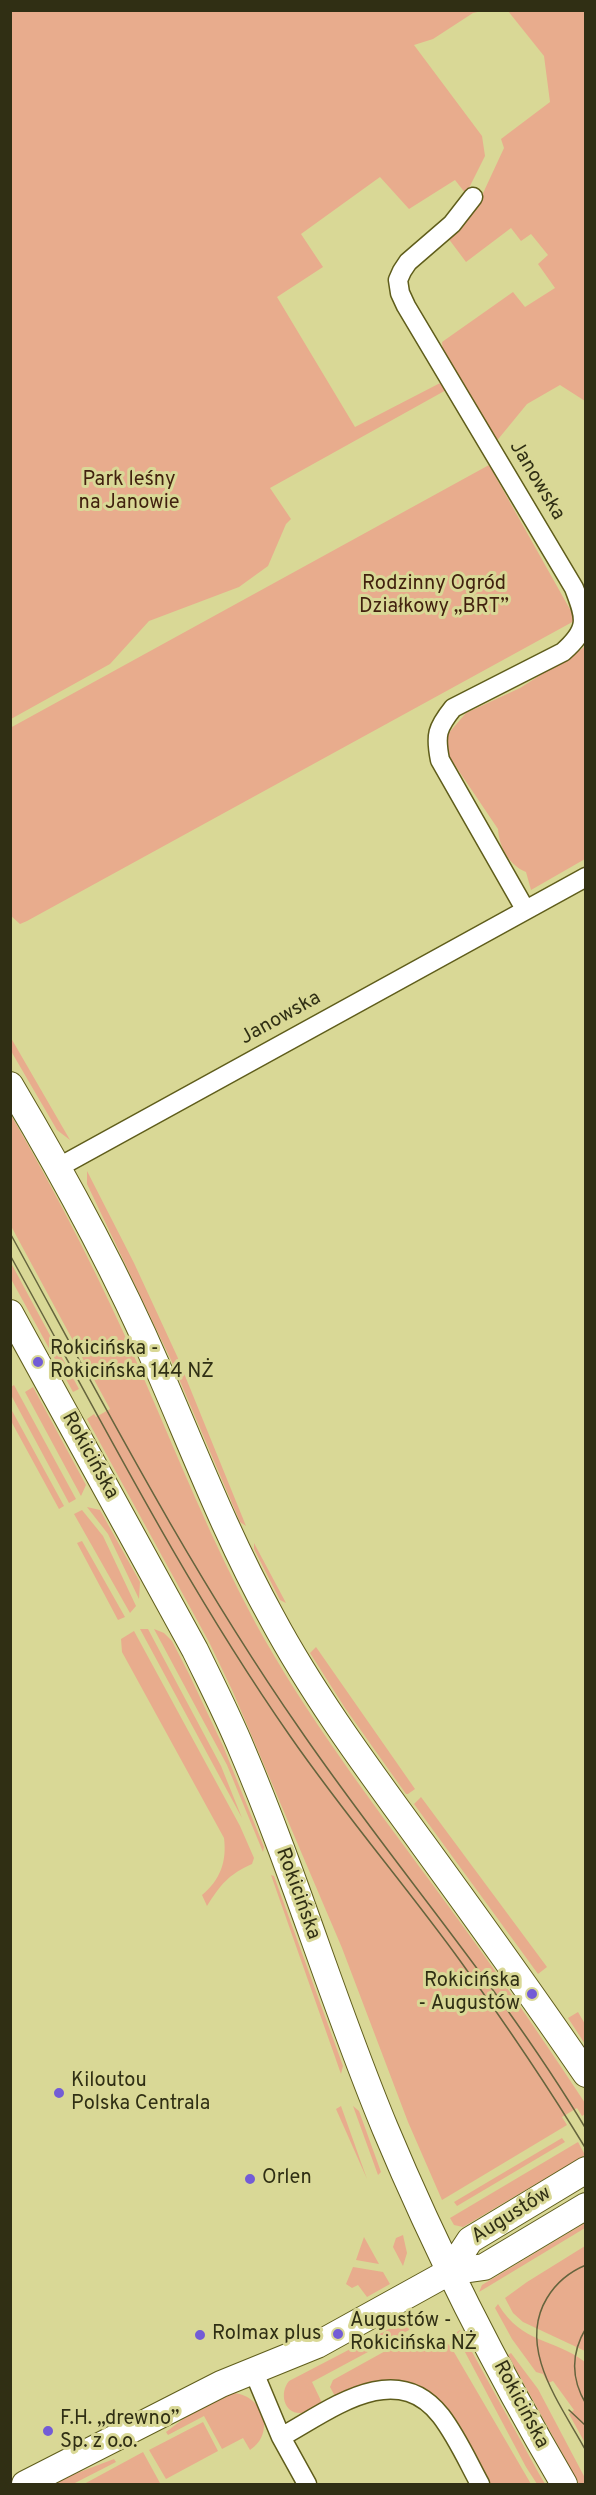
<!DOCTYPE html>
<html>
<head>
<meta charset="utf-8">
<style>
  body { margin:0 }
  #map { position:relative; width:596px; height:2495px; overflow:hidden; background:#d9d896; font-family:Overpass,sans-serif }
  canvas { display:block }
  .frame { position:absolute; inset:0; border:12px solid #302f14; pointer-events:none }
</style>
</head>
<body>
<div id="map">
<canvas width="596" height="2495"></canvas>
<div class="frame"></div>
</div>
<script>
const context = document.querySelector('canvas').getContext('2d');
context.lineJoin = 'round';
function paint(path, color) { context.fillStyle = color; context.fill(path, 'evenodd'); }
function trace(path, color, width, dash) { context.strokeStyle = color; context.lineWidth = width; context.lineCap = dash ? 'butt' : 'round'; context.setLineDash(dash || []); context.stroke(path); }
function write(font, color, halo, rows, align = 'center') {
  context.font = font + ' Overpass,sans-serif'; context.lineWidth = 6; context.setLineDash([]); context.textBaseline = 'middle'; context.strokeStyle = halo; context.fillStyle = color; for (const [text, x, y, turn = 0] of rows) {
    context.save(); context.translate(x, y); context.rotate((+turn || 0) * Math.PI / 180); context.textAlign = isNaN(turn) ? turn : align; if (halo) context.strokeText(text, 0, 0); context.fillText(text, 0, 0); context.restore();
  }
}
const green = new Path2D(`
  M 11,11 L 482,11 L 473,13 L 433,39 L 414,45 L 482,136 L 485,156 L 466,194 L 455,180 L 409,209 L 380,177 L 301,234 L 323,267 L 277,297 L 355,427 L 444,381 L 448,389 L 270,488 L 291,519 L 286,524 L 268,566 L 239,587 L 149,621 L 110,664 L 11,719 Z
  M 508,11 L 585,11 L 585,401 L 560,385 L 527,404 L 495,443 L 443,353 L 442,342 L 513,292 L 525,307 L 555,288 L 538,264 L 548,255 L 531,234 L 521,241 L 511,228 L 466,262 L 448,238 L 478,204 L 504,148 L 501,139 L 550,102 L 544,56 Z
  M 489,465 L 576,620 L 27,921 L 20,924 L 10,915 L 10,728 Z
  M 585,644 L 585,859 L 531,890 L 526,872 C 509,865 499,847 498,829 L 448,755 L 447,735 L 466,713 L 520,688 L 583,648 Z
  M 11,1038 L 70,1140 L 57,1130 L 11,1051 Z
  M 11,1115 C 59,1198 103,1284 141,1372 C 178,1457 212,1542 256,1624 C 306,1715 369,1798 430,1881 C 484,1954 536,2028 585,2103 L 585,2114 L 582,2116 L 577,2108 L 562,2117 L 567,2125 L 442,2200 L 408,2122 L 342,1948 L 233,1692 L 209,1642 L 87,1419 L 94,1414 L 96,1417 L 110,1409 L 11,1226 Z
  M 87,1171 L 134,1263 L 177,1356 L 246,1526 L 240,1522 L 171,1360 L 87,1184 Z
  M 11,1263 L 79,1389 L 73,1392 L 11,1279 Z
  M 14,1385 L 76,1499 L 69,1503 L 11,1395 L 11,1387 Z
  M 33,1387 L 86,1485 L 81,1496 L 25,1392 Z
  M 10,1407 L 64,1506 L 59,1509 L 11,1421 Z
  M 87,1507 L 100,1510 L 140,1582 L 139,1599 L 108,1534 Z
  M 82,1510 L 103,1536 L 136,1606 L 130,1613 L 74,1514 Z
  M 82,1541 L 125,1617 L 118,1620 L 77,1543 Z
  M 254,1543 L 286,1603 L 280,1600 L 254,1549 Z
  M 140,1629 L 148,1629 L 221,1766 L 242,1818 Z
  M 154,1629 L 164,1633 L 172,1641 L 189,1674 L 223,1746 L 264,1847 L 263,1852 L 227,1765 Z
  M 134,1631 L 240,1826 L 254,1858 L 252,1864 C 228,1875 221,1884 207,1906 L 202,1895 C 220,1880 227,1862 224,1838 L 122,1652 L 121,1639 Z
  M 316,1647 L 415,1789 L 408,1794 L 406,1794 L 345,1708 L 310,1653 Z
  M 421,1797 L 547,1967 L 538,1974 L 414,1804 Z
  M 271,1875 L 274,1876 L 343,2066 L 341,2074 Z
  M 578,2012 L 585,2024 L 585,2044 L 568,2018 Z
  M 341,2106 L 367,2179 L 336,2109 Z
  M 353,2106 L 359,2111 L 381,2172 L 378,2175 Z
  M 562,2138 L 565,2142 L 457,2206 L 454,2202 Z
  M 578,2142 L 585,2155 L 463,2227 L 454,2225 L 450,2218 Z
  M 585,2223 L 585,2228 L 479,2292 L 482,2285 Z
  M 403,2235 L 407,2253 L 403,2266 L 393,2247 L 396,2238 Z
  M 364,2237 L 379,2264 L 356,2260 Z
  M 585,2246 L 585,2351 L 523,2322 L 513,2313 L 505,2298 L 527,2282 Z
  M 353,2267 L 383,2272 L 390,2284 L 367,2297 L 358,2285 L 352,2288 L 346,2284 Z
  M 498,2304 C 523,2345 552,2337 585,2362 L 585,2443 L 569,2414 L 574,2410 L 553,2381 L 548,2383 L 543,2374 L 536,2372 L 512,2339 L 495,2308 Z
  M 406,2320 L 410,2325 L 409,2330 L 312,2382 L 323,2405 C 316,2408 309,2413 301,2413 C 284,2414 279,2393 289,2381 Z
  M 460,2330 L 538,2472 L 545,2484 L 537,2484 L 526,2467 L 457,2337 L 457,2332 Z
  M 416,2334 L 418,2337 L 438,2340 L 442,2338 L 451,2347 L 531,2484 L 490,2484 C 474,2454 459,2410 428,2392 C 421,2388 410,2387 402,2384 C 377,2378 356,2385 336,2398 L 330,2387 L 333,2380 Z
  M 511,2353 L 538,2389 L 585,2478 L 585,2484 L 579,2484 L 572,2471 L 508,2355 Z
  M 229,2393 C 261,2391 278,2432 250,2450 L 243,2438 L 222,2449 L 204,2416 L 168,2435 L 166,2432 L 200,2406 Z
  M 203,2422 L 218,2451 L 166,2479 L 149,2450 Z
  M 143,2452 L 160,2483 L 157,2484 L 84,2484 Z
  M 114,2459 L 116,2462 L 73,2484 L 48,2484 Z`);
const street = new Path2D(`
  M 473,197 L 452,224 L 408,262 L 402,271 L 398,280 L 400,293 L 406,306 L 574,588 C 586,619 589,629 563,652 L 453,708 C 437,728 435,735 440,760 L 525,909
  M 59,1167 L 586,877
  M 253,2370 L 281,2437 C 329,2411 395,2357 441,2416 C 457,2437 468,2462 480,2484
  M 281,2437 L 307,2484`);
const secondary = new Path2D(`
  M 10,1085 C 64,1176 115,1269 157,1366 C 194,1451 227,1537 272,1618 C 315,1698 369,1770 422,1843 C 478,1920 533,1996 586,2074
  M 10,1313 L 195,1650 C 211,1683 228,1716 242,1750 C 295,1874 333,2003 385,2128 C 436,2250 497,2370 564,2484
  M 449,2272 L 470,2240 L 586,2170
  M 25,2484 L 221,2384 L 317,2345 L 449,2272 L 484,2267 L 586,2206`);
const tram = new Path2D(`
  M 10,1233 C 102,1401 190,1571 299,1728 C 392,1864 501,1987 586,2129
  M 10,1255 C 100,1418 184,1584 290,1736 C 344,1814 406,1886 461,1962 C 505,2023 547,2085 586,2149
  M 586,2265 C 569,2272 556,2283 547,2298 C 516,2349 562,2406 586,2451
  M 586,2328 C 571,2353 571,2379 586,2404
  M 569,2410 L 586,2426`);
const markers = [
  [38,1362,6,"#735cd6"],
  [532,1994,6,"#735cd6"],
  [59,2093,6,"#735cd6"],
  [250,2179,6,"#735cd6"],
  [338,2334,6,"#735cd6"],
  [200,2335,6,"#735cd6"],
  [48,2431,6,"#735cd6"]
];
const parkNames = [
  ["Park leśny",129,481],
  ["na Janowie",129,504],
  ["Rodzinny Ogród",434,585],
  ["Działkowy „BRT”",434,608]
];
const streetNames = [
  ["Janowska",536,481,59],
  ["Janowska",281,1019,-29],
  ["Rokicińska",89,1456,61],
  ["Rokicińska",297,1894,70],
  ["Augustów",512,2216,-32],
  ["Rokicińska",520,2405,62]
];
const poiNames = [
  ["Rokicińska -",50,1350],
  ["Rokicińska 144 NŻ",50,1373],
  ["Rokicińska",520,1982,"right"],
  ["- Augustów",520,2005,"right"],
  ["Kiloutou",71,2082],
  ["Polska Centrala",71,2105],
  ["Orlen",262,2179],
  ["Augustów -",350,2322],
  ["Rokicińska NŻ",350,2345],
  ["Rolmax plus",212,2335],
  ["F.H. „drewno”",60,2420],
  ["Sp. z o.o.",60,2443]
];
paint(green, '#e8ac8d');
trace(street, '#5f5d1b', 21);
trace(secondary, '#5f5d1b', 28);
trace(street, '#fff', 18);
trace(secondary, '#fff', 26);
trace(tram, '#65643d', 1.5);
for (const [x, y, r, color] of markers) { const dot = new Path2D(); dot.arc(x, y, r, 0, 2 * Math.PI); context.fillStyle = color; context.fill(dot); trace(dot, '#d9d896', 2); }
write('20px', '#42210f', '#d9d896', parkNames);
write('20px', '#302f14', '#d9d896', streetNames);
write('20px', '#302f14', '#d9d896', poiNames, 'left');
</script>
</body>
</html>
